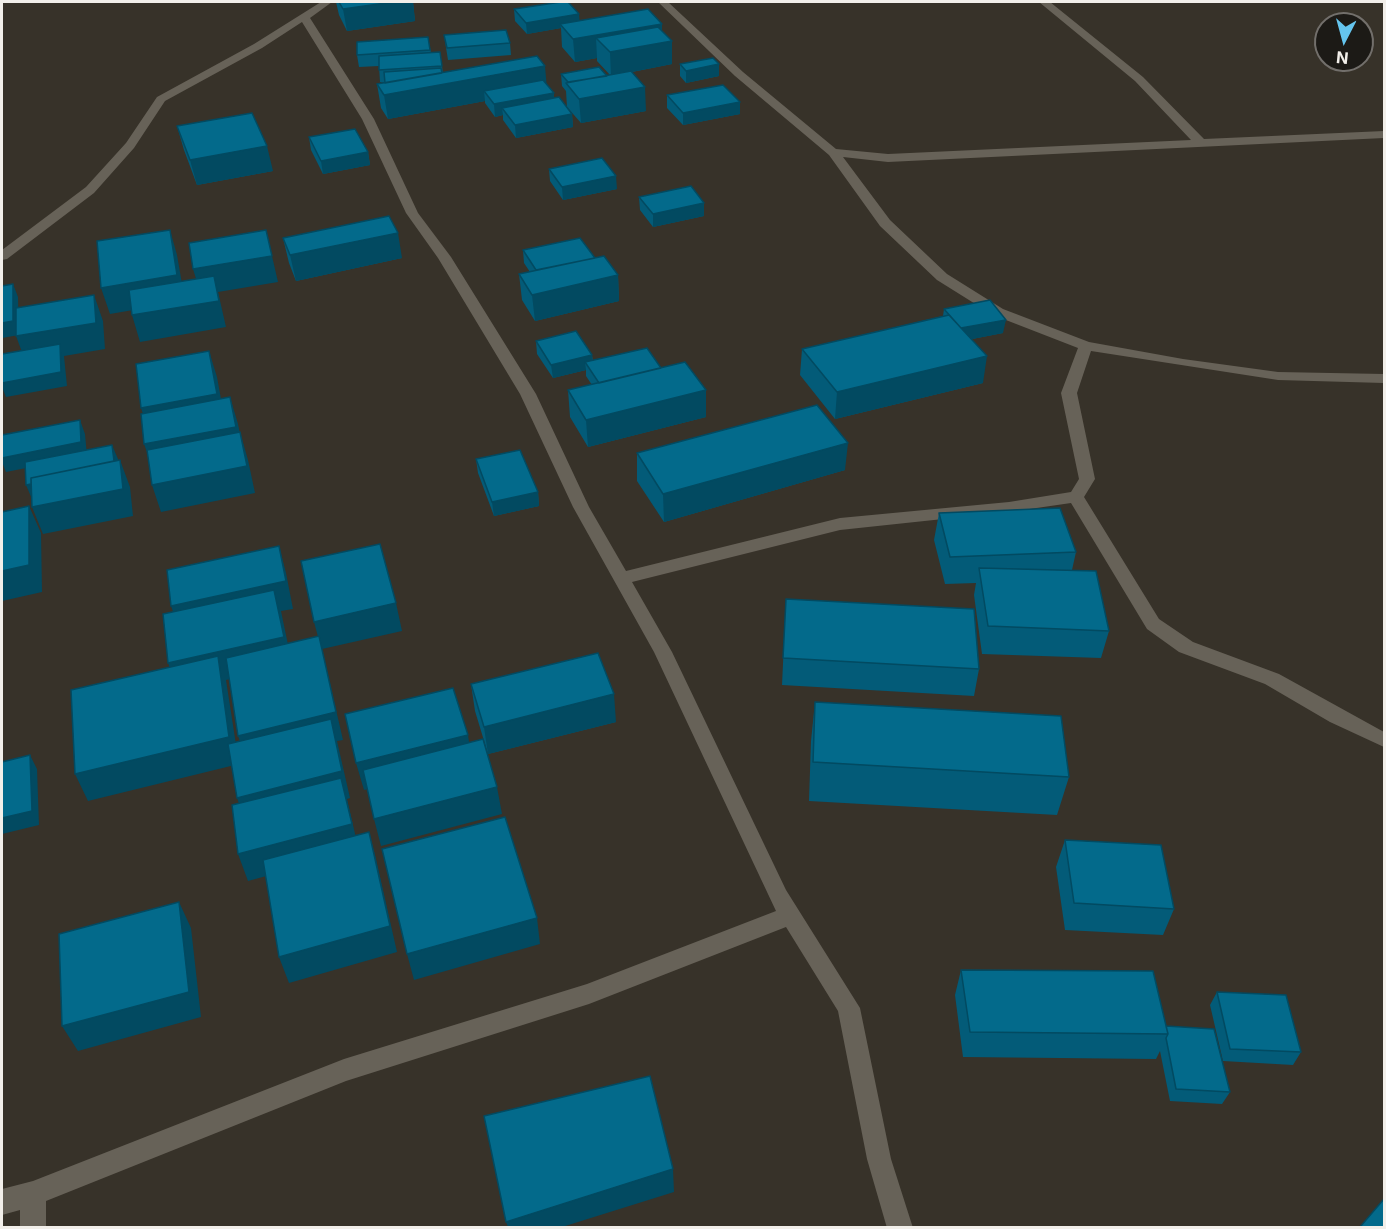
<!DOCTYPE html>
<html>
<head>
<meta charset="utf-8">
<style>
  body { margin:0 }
  #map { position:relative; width:1386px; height:1229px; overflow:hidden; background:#373229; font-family:Inter,sans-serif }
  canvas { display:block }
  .frame { position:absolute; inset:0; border:3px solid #f2efea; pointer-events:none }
  .north { position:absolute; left:1314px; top:12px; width:60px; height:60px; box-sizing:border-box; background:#1c1a16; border:2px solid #726f6b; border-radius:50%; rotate:186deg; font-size:16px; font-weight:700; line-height:24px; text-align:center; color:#f2efea }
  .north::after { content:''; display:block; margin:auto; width:21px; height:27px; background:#65c5ee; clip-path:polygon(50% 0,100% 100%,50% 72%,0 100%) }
</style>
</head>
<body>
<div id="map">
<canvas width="1386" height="1229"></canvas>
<div class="frame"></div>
<div class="north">N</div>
</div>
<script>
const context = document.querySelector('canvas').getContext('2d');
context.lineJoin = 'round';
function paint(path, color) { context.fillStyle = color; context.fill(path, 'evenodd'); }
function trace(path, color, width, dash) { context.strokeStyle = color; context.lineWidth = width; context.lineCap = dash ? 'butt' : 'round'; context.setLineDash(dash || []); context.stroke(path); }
const street = new Path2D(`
  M 321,2 L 332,2 L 310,18 L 374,119 L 418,213 L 451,257 L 536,394 L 589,507 L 626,571 L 840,518 L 1009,502 L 1071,492 L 1079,479 L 1061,393 L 1078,348 L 993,315 L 937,280 L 880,226 L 829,155 L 735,76 L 658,2 L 668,2 L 743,72 L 836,149 L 888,154 L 1191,140 L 1135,81 L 1039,2 L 1050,2 L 1143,77 L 1204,139 L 1384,131 L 1384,138 L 888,162 L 843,157 L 890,220 L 947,274 L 1003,309 L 1089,342 L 1183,359 L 1278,372 L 1384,374 L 1384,383 L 1278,380 L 1091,351 L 1077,393 L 1095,479 L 1084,497 L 1159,619 L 1193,642 L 1279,674 L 1384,732 L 1384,747 L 1330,722 L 1265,684 L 1179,652 L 1147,629 L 1071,503 L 1009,512 L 840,530 L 632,582 L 672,652 L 786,890 L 860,1008 L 891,1159 L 913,1228 L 887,1228 L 867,1159 L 838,1011 L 786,927 L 589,1004 L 346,1081 L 46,1201 L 46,1228 L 20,1228 L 20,1210 L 2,1215 L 2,1189 L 33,1181 L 344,1059 L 587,984 L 776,911 L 654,652 L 573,507 L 520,394 L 438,258 L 406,213 L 362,119 L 302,22 L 262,48 L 165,101 L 134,148 L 94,193 L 7,259 L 2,260 L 2,250 L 86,187 L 126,143 L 157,97 L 254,44 Z`);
const wall = new Path2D(`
  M 336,2 L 413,2 L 415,21 L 347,31 L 339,15 Z
  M 514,9 L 580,21 L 662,24 L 662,31 L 672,41 L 672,64 L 632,72 L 646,111 L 581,123 L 567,107 L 566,91 L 562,86 L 561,74 L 610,75 L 597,61 L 597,58 L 575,62 L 562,47 L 561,28 L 527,34 L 515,21 Z
  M 444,35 L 510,43 L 511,55 L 448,60 Z
  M 428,37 L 431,53 L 440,52 L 443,73 L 547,85 L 554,98 L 572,114 L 573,127 L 516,138 L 503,120 L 503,115 L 495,117 L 485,103 L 485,101 L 388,119 L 381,108 L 377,84 L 385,83 L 380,82 L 379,66 L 359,67 L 357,55 Z
  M 680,64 L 719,64 L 719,76 L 686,83 L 680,76 Z
  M 667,95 L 740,102 L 740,114 L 683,125 L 667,108 Z
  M 177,126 L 273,171 L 197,185 L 184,150 Z
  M 309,137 L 368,152 L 370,165 L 323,174 L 311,150 Z
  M 549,169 L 617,189 L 563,200 L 550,181 Z
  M 639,197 L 704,203 L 704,216 L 653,227 L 640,210 Z
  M 283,238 L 402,258 L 296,281 L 289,263 Z
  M 523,250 L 595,258 L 618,275 L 619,301 L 535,321 L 522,300 L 519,274 L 530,272 L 524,263 Z
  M 944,309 L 1003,333 L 972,339 L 983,383 L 835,419 L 800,375 L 802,349 L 943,316 Z
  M 536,341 L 592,355 L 593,361 L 661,368 L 706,390 L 706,417 L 588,447 L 570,417 L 568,390 L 592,385 L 586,376 L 586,370 L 553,378 L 537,354 Z
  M 637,453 L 845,470 L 664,522 L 637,481 Z
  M 476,459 L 538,492 L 539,506 L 494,516 L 478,473 Z
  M 939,513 L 1076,552 L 1072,570 L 1109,631 L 1101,658 L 982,654 L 974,595 L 976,583 L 945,584 L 934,540 Z
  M 786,599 L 979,669 L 974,696 L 782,685 Z
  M 471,684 L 616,722 L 488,754 L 475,711 Z
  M 815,702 L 1069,777 L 1057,815 L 809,801 L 811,741 Z
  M 1065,840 L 1174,909 L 1163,935 L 1065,930 L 1056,867 Z
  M 961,970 L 1166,1026 L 1230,1092 L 1222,1104 L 1170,1101 L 1160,1051 L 1156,1059 L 963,1057 L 955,995 Z
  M 1217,992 L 1301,1052 L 1293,1065 L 1223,1061 L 1210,1005 Z`);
const shadedWall = new Path2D(`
  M 393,2 L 413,2 L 415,21 L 347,31 L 343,9 Z
  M 579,14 L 580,25 L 560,24 L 561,28 L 527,34 L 526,23 Z
  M 662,24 L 662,43 L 672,41 L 672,64 L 611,76 L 610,52 L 596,38 L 597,58 L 575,62 L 573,39 Z
  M 719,64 L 719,76 L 686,83 L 686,71 Z
  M 545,66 L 547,89 L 484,91 L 485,101 L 388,119 L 384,95 Z
  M 645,87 L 646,111 L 581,123 L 579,99 Z
  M 554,93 L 554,106 L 502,108 L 503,115 L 495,117 L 494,104 Z
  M 740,102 L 740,114 L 683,125 L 683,113 Z
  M 572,114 L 573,127 L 516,138 L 515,125 Z
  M 267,146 L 273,171 L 197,185 L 190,160 Z
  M 368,152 L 370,165 L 323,174 L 321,161 Z
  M 616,176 L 617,189 L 563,200 L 562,187 Z
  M 704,203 L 704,216 L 653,227 L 653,214 Z
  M 170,230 L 177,255 L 185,301 L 110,314 L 101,288 Z
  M 398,233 L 402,258 L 296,281 L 290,255 Z
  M 272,256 L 278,282 L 218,292 L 226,327 L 140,342 L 132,315 L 201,295 L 193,269 Z
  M 618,275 L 619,301 L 535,321 L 532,295 Z
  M 13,284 L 18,297 L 19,335 L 2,338 L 2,323 Z
  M 94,295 L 103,321 L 105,349 L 64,356 L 67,386 L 6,397 L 2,387 L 2,383 L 26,363 L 16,336 Z
  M 1006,320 L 1003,333 L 957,342 L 959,328 Z
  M 209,351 L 217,377 L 225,421 L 150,435 L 141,408 Z
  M 592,355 L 593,369 L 585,362 L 586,370 L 553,378 L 551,365 Z
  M 987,356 L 983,383 L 835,419 L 837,392 Z
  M 706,390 L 706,417 L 588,447 L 586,420 Z
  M 230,397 L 238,424 L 244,454 L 154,471 L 144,444 Z
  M 80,420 L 85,434 L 87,456 L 6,472 L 2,462 L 2,458 Z
  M 240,432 L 248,460 L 255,493 L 161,512 L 152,485 Z
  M 848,443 L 845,470 L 664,522 L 663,494 Z
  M 112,445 L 118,459 L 120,481 L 32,499 L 26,485 Z
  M 120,460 L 130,487 L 133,516 L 43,534 L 32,507 Z
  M 538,492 L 539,506 L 494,516 L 492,502 Z
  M 29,506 L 41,533 L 42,592 L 2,601 L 2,571 Z
  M 279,546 L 286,573 L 293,609 L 281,611 L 292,664 L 226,680 L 239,764 L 88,801 L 75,774 L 179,691 L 168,663 L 181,634 L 171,606 Z
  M 396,603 L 402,631 L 322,649 L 343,740 L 337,741 L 350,798 L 347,799 L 359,851 L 248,881 L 238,854 L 247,825 L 237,798 L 248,763 L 238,736 L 320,644 L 314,622 Z
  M 614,694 L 616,722 L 488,754 L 484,727 Z
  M 468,735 L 472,762 L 364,790 L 356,763 Z
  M 30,755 L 37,769 L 39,825 L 2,834 L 2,818 Z
  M 497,787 L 502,814 L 381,846 L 374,819 Z
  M 369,832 L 376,859 L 397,952 L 289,983 L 279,957 Z
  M 179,902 L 191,928 L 201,1017 L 78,1051 L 62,1026 Z
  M 537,918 L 540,944 L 414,980 L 407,954 Z
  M 673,1169 L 674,1192 L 562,1227 L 508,1227 L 506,1222 Z`);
const building = new Path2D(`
  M 339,2 L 393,2 L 343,9 Z
  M 561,2 L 568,2 L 579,14 L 526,23 L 514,9 Z
  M 648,9 L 662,24 L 573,39 L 560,24 Z
  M 658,27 L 672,41 L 610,52 L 596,38 Z
  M 506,30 L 510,43 L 447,48 L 444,35 Z
  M 428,37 L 430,50 L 357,55 L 357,42 Z
  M 440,52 L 442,66 L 379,70 L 379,56 Z
  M 537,56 L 545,66 L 384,95 L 377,84 Z
  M 713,58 L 719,64 L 686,71 L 680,64 Z
  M 599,67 L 607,76 L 568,82 L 561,74 Z
  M 441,68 L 442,73 L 385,83 L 384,72 Z
  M 631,71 L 645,87 L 579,99 L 566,83 Z
  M 543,80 L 554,93 L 494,104 L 484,91 Z
  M 723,85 L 740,102 L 683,113 L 667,95 Z
  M 559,97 L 572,114 L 515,125 L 502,108 Z
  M 252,113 L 267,146 L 190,160 L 177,126 Z
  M 355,129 L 368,152 L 321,161 L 309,137 Z
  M 602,158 L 616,176 L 562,187 L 549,169 Z
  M 691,186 L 704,203 L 653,214 L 639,197 Z
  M 389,216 L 398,233 L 290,255 L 283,238 Z
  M 170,230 L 177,275 L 101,288 L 97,241 Z
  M 266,230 L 272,256 L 193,269 L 189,243 Z
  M 580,238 L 595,258 L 536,270 L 523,250 Z
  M 604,256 L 618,275 L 532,295 L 519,274 Z
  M 214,276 L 219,301 L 132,315 L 129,290 Z
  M 13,284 L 13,321 L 2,323 L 2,286 Z
  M 94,295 L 96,323 L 16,336 L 16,308 Z
  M 990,300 L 1006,320 L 961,328 L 944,309 Z
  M 949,315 L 987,356 L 837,392 L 802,349 Z
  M 576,331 L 592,355 L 551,365 L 536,341 Z
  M 60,344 L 61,372 L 2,383 L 2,354 Z
  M 647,348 L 661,368 L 599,383 L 585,362 Z
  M 209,351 L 217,394 L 141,408 L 136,364 Z
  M 685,362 L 706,390 L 586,420 L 568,390 Z
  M 230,397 L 236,427 L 144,444 L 141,414 Z
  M 817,405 L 848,443 L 663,494 L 637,453 Z
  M 80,420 L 81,442 L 2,458 L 2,435 Z
  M 240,432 L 247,466 L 152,485 L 147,450 Z
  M 112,445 L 114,461 L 31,478 L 31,484 L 26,485 L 25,462 Z
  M 520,450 L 538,492 L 492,502 L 476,459 Z
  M 120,460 L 123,489 L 32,507 L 31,478 Z
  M 29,506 L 29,565 L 2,571 L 2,512 Z
  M 1060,508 L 1076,552 L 950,557 L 939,513 Z
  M 380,544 L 396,603 L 314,622 L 301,561 Z
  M 279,546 L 286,581 L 171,606 L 167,570 Z
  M 979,568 L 1096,571 L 1109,631 L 988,626 Z
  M 274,590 L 284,637 L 168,663 L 163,614 Z
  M 786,599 L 974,609 L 979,669 L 783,658 Z
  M 319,636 L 336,712 L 238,736 L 226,658 Z
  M 598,653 L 614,694 L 484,727 L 471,684 Z
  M 218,656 L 229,737 L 75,774 L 71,690 Z
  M 453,688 L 468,735 L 356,763 L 345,714 Z
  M 815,702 L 1061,716 L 1069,777 L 813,762 Z
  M 331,719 L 342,771 L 237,798 L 228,744 Z
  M 483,739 L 497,787 L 374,819 L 363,770 Z
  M 30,755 L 32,811 L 2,818 L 2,762 Z
  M 341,778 L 352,824 L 238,854 L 232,805 Z
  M 505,817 L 537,918 L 407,954 L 382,849 Z
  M 369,832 L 390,926 L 279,957 L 263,860 Z
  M 1065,840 L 1161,845 L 1174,909 L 1074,903 Z
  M 179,902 L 189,992 L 62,1026 L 59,934 Z
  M 961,970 L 1153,971 L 1168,1034 L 970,1032 Z
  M 1217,992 L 1286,995 L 1301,1052 L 1230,1049 Z
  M 1166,1026 L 1214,1029 L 1230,1092 L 1176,1089 L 1166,1038 L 1168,1034 Z
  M 650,1076 L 673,1169 L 506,1222 L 484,1116 Z
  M 1384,1199 L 1384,1227 L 1360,1227 Z`);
paint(street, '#676258');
paint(wall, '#035b78');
paint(shadedWall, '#024a61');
paint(building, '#036a8b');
trace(building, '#024a61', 1.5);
</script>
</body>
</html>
